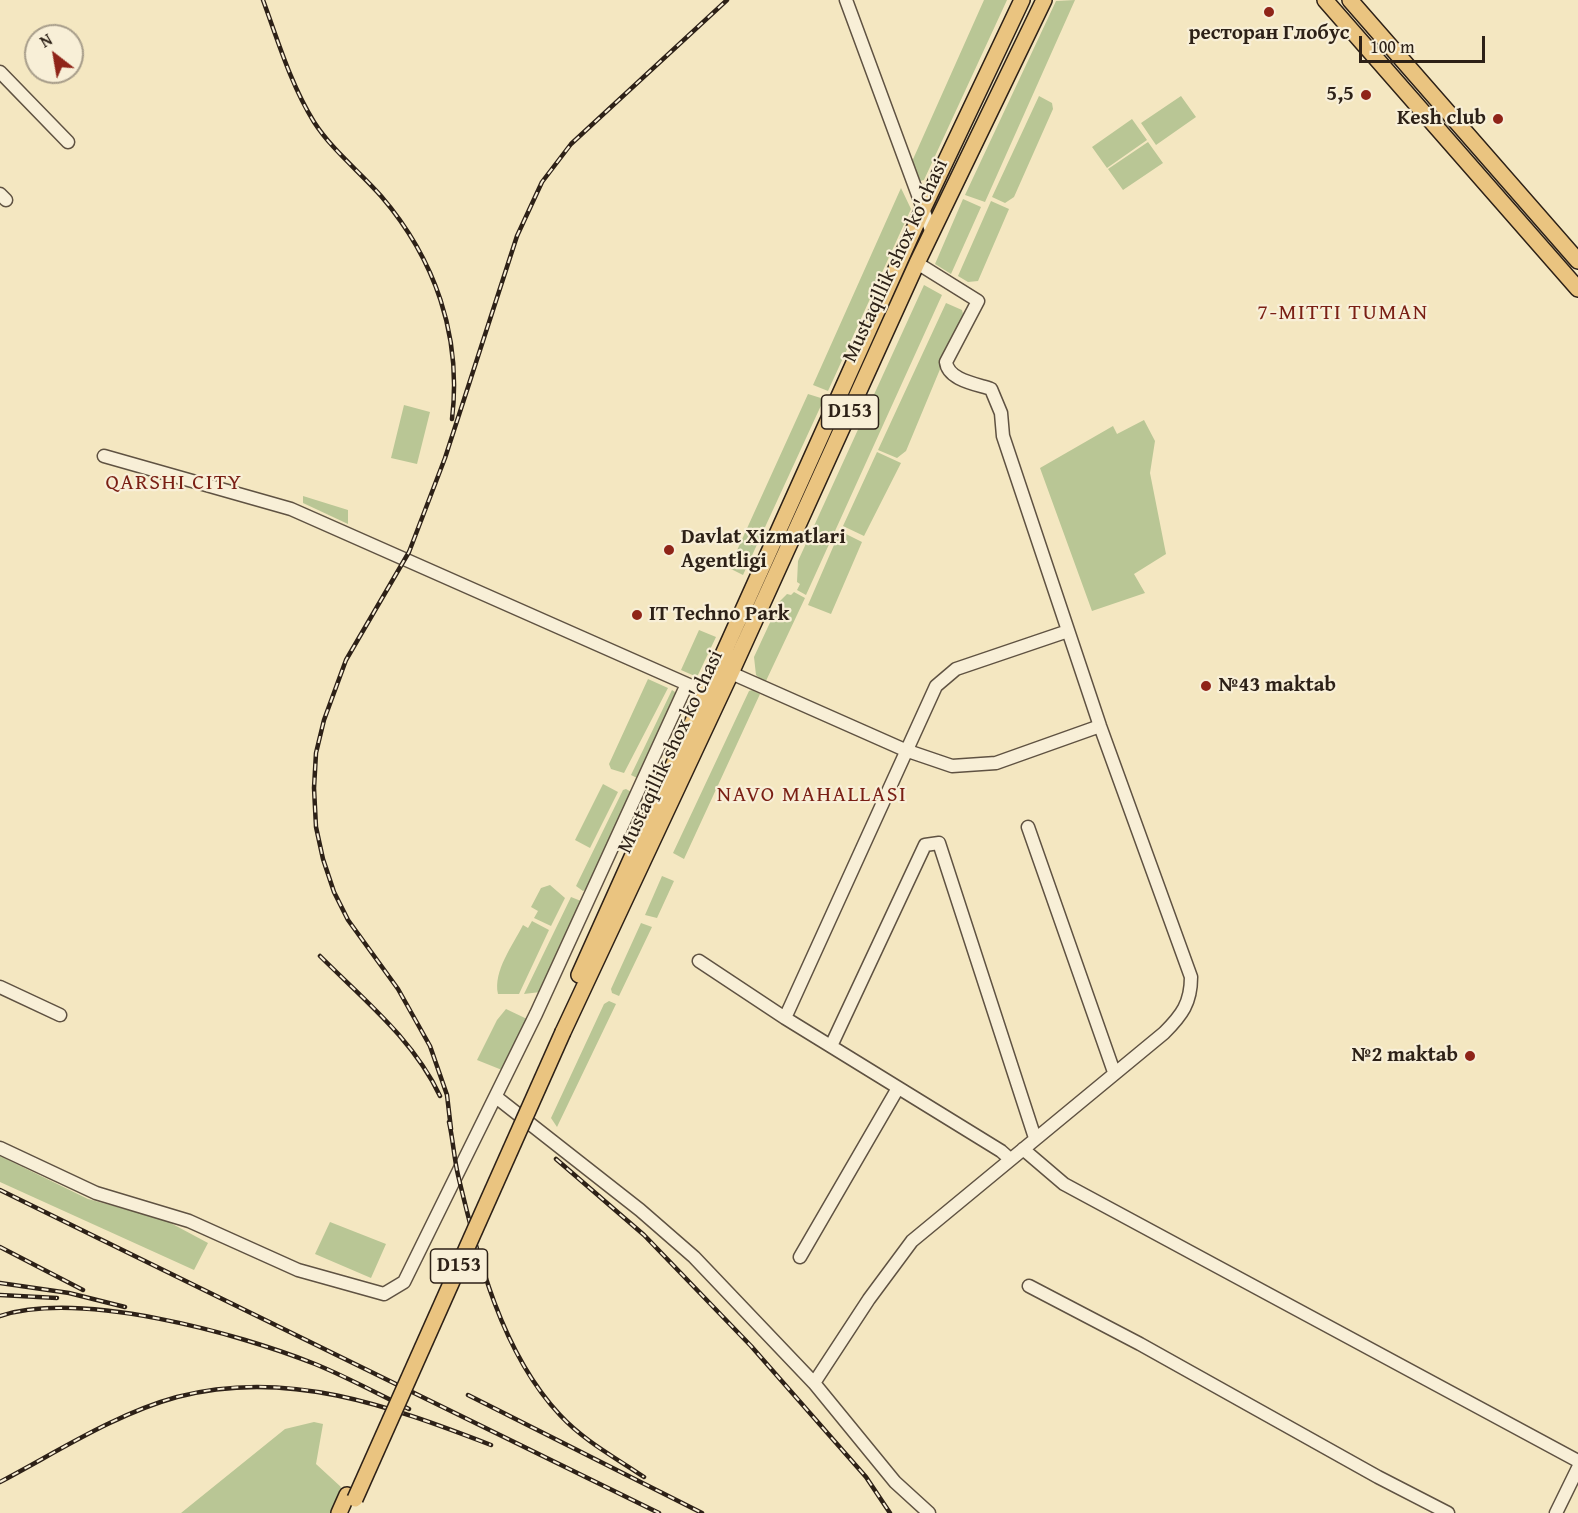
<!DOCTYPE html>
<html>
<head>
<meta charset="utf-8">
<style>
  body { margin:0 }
  #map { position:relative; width:1578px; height:1513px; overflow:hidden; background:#f4e7c1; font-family:"Gentium Book Plus",serif }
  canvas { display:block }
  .north { position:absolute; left:24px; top:24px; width:60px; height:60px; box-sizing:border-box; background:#f8efd7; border:2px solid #a79d8a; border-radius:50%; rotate:329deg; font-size:16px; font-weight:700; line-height:24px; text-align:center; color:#2d2117 }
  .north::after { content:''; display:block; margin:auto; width:21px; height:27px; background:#8f2418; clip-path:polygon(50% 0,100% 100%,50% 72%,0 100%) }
  .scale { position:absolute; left:1359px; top:36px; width:126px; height:27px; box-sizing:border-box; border:3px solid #2d2117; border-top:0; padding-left:8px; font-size:18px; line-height:21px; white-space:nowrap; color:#2d2117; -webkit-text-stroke:4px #f8efd7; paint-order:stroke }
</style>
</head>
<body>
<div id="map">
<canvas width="1578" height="1513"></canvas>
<div class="north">N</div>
<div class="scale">100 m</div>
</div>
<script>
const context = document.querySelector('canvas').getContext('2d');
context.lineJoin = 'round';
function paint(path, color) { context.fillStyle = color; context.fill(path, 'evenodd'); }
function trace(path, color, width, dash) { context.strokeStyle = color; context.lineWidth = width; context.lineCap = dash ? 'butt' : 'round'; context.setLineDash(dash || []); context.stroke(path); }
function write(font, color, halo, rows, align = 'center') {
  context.font = font + ' "Gentium Book Plus",serif'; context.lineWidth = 4.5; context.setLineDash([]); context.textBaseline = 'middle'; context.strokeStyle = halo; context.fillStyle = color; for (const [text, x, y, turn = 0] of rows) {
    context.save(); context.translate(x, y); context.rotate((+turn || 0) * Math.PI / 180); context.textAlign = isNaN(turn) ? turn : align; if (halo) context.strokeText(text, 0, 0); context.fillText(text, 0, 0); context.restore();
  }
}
const green = new Path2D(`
  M 984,0 L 1007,0 L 924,180 L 920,181 L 910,166 Z
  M 1075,0 L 985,202 L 965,195 L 1056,1 Z
  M 1039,96 L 1052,103 L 1053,109 L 1014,197 L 1005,203 L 992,197 Z
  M 1181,96 L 1196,117 L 1156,145 L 1141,123 Z
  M 1132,119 L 1147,140 L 1107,168 L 1092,147 Z
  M 1148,142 L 1163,163 L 1123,190 L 1108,169 Z
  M 901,188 L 911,209 L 828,391 L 813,385 Z
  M 963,199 L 981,207 L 951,274 L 935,264 Z
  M 991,201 L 1009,209 L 978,281 L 968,282 L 958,276 Z
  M 924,285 L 942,295 L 806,595 L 797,590 L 800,584 L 797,582 L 798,561 Z
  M 946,303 L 962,310 L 963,314 L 906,451 L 897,458 L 878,450 Z
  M 808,394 L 824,399 L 743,575 L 729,568 Z
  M 404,405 L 430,412 L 417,464 L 391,458 Z
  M 1144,420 L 1155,441 L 1150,473 L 1166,554 L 1134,574 L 1145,593 L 1092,611 L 1040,468 L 1113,426 L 1117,434 Z
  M 877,452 L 901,463 L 864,536 L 843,526 Z
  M 303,496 L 348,510 L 348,524 L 303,503 Z
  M 840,531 L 862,542 L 831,614 L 808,605 Z
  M 794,592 L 805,598 L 765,683 L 756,675 L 754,657 L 780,601 L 787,594 L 791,595 Z
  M 699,630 L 716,637 L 697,677 L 681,670 Z
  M 648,679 L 668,688 L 624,773 L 611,769 L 609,764 Z
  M 672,690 L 678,694 L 639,779 L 631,775 Z
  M 752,690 L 760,694 L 684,859 L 673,853 L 749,691 Z
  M 603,784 L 618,792 L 590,848 L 575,840 Z
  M 626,789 L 633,793 L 588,888 L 583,891 L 576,886 L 623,790 Z
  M 662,876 L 674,881 L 657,918 L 645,915 Z
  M 550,885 L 565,898 L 551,926 L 534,918 L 538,911 L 531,907 L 541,888 Z
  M 571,897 L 581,901 L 581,906 L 540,992 L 524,994 Z
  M 532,921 L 549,930 L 519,994 L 498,994 C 493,971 513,945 523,925 L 528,928 Z
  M 641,923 L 652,927 L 619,996 L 612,993 L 611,989 Z
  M 609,1001 L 616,1004 L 557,1127 L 551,1118 L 604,1004 Z
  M 506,1009 L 527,1019 L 502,1070 L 477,1060 L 497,1020 Z
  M 0,1156 L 88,1199 L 165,1220 L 208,1243 L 194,1270 L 0,1182 Z
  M 330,1222 L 386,1244 L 371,1278 L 315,1254 Z
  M 314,1422 L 323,1424 L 316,1464 L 341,1487 L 330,1513 L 181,1513 L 285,1429 Z`);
const minor = new Path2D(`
  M 846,0 L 932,233
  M 0,72 L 68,142
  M 0,194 L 6,200
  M 104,456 L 291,509 L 705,692
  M 731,673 L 905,750 L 952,766 L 996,763 L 1100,726
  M 1028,827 L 1114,1072
  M 699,961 L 785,1018 L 1001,1151 L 1010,1159
  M 0,987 L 60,1015
  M 785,1018 L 936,686 L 956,669 L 1068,631
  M 831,1046 L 925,845 L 939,843 L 1035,1138
  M 496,1097 L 640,1210 L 694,1257 L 814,1383 L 895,1482 L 929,1513
  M 0,1148 L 96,1193 L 189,1221 L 298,1270 L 384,1294 L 404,1282 L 536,1014 L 687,684
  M 1023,1149 L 1064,1184 L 1578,1461
  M 800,1257 L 898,1088
  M 1029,1286 L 1140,1344 L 1378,1477 L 1448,1513
  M 814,1383 L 869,1299 L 912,1241 L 1164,1033 C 1182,1015 1191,1003 1191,977 L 1100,726 L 1003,436 L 1001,413 L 991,389 C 976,384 948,380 946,362 L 978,301 L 917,263
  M 1556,1513 L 1578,1468`);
const major = new Path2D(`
  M 1325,0 L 1578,289
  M 1350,0 L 1578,261
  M 579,975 L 923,209 L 1022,0
  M 563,1032 L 731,673 L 917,263 L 1044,0
  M 339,1513 L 347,1495`);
const rail = new Path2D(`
  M 263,0 C 278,41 291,85 314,122 C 332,150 359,171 381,196 C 435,259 462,336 452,419
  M 320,956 C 364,1000 413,1039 440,1096
  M 449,1122 C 453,1139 454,1158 458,1175 C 478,1258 501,1352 560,1415 C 584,1441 616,1458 644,1477
  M 451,1129 L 447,1095 L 430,1046 L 398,989 L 348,920 L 334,892 L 323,859 L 316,827 L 314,788 L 316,753 L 324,720 L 346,660 L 409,552 L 445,458 L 517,236 L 542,182 L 571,144 L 727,0
  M 556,1159 L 644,1235 L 751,1346 L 866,1477 L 890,1513
  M 0,1190 L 659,1513
  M 0,1247 L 83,1290
  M 0,1283 L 69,1293 L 125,1307
  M 0,1295 L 57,1298
  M 0,1316 C 81,1290 237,1333 315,1364 C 347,1377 378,1394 409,1409
  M 468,1395 L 702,1513
  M 0,1482 C 57,1452 115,1414 177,1397 C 287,1368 389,1406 491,1445`);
const majorBridge = new Path2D(`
  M 355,1499 L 563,1032`);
const markers = [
  [1269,12,6,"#8f2418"],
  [1366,95,6,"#8f2418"],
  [1498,119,6,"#8f2418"],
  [669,550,6,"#8f2418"],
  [637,615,6,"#8f2418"],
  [1206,686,6,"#8f2418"],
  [1470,1056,6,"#8f2418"]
];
const shields = [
  [850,412,57],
  [459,1266,57]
];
const shieldNames = [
  ["D153",850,412],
  ["D153",459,1266]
];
const poiNames = [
  ["ресторан Глобус",1269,34,"center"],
  ["5,5",1354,95],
  ["Kesh club",1486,119],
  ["Davlat Xizmatlari",681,538,"left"],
  ["Agentligi",681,562,"left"],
  ["IT Techno Park",649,615,"left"],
  ["№43 maktab",1218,686,"left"],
  ["№2 maktab",1458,1056]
];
const streetNames = [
  ["Mustaqillik shox ko'chasi",896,261,-65],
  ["Mustaqillik shox ko'chasi",671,752,-65]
];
const neighbourhoodNames = [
  ["7-MITTI TUMAN",1343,313],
  ["QARSHI CITY",174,483],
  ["NAVO MAHALLASI",812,795]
];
paint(green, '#b9c695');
trace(minor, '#5f5242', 15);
trace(major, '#2d2117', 18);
trace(minor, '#f8efd7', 12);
trace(major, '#eac480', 15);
trace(rail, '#2d2117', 4.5);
trace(rail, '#f8efd7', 2, [7]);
trace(majorBridge, '#2d2117', 18, []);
trace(majorBridge, '#eac480', 15);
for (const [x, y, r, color] of markers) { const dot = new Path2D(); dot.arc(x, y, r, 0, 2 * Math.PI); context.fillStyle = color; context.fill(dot); trace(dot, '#f8efd7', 2); }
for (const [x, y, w] of shields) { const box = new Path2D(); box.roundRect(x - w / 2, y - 17, w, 34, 4.5); context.fillStyle = '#f8efd7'; context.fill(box); trace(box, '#2d2117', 1.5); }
write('bold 20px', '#2d2117', null, shieldNames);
write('bold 21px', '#2d2117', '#f8efd7', poiNames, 'right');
write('21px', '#2d2117', '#f8efd7', streetNames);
context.letterSpacing = '1.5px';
write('22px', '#7a1f14', '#f8efd7', neighbourhoodNames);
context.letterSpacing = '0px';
</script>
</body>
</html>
